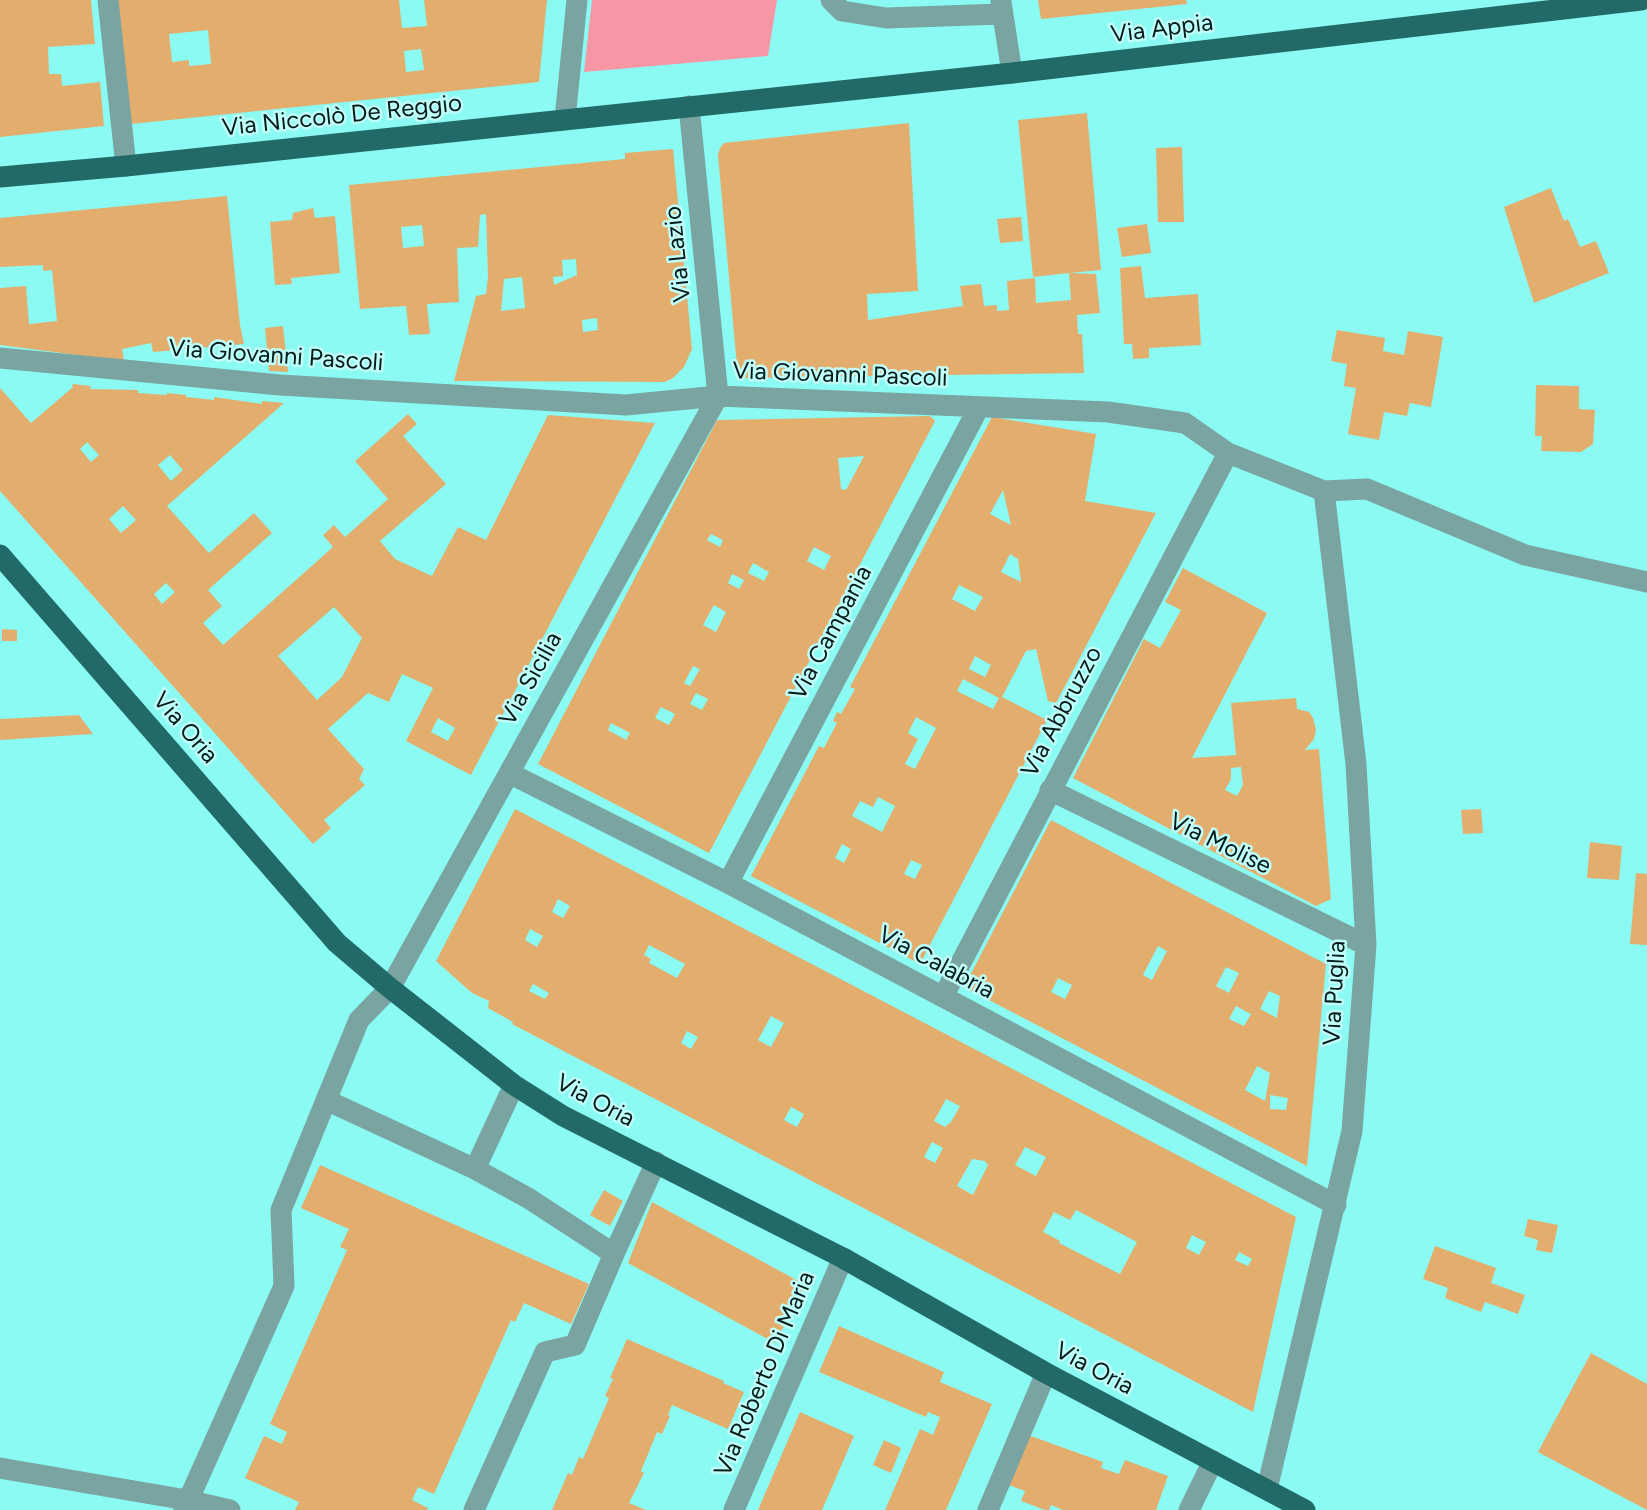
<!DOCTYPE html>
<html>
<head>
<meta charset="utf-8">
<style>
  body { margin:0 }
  canvas { display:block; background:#8afaf3 }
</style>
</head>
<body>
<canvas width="1647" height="1510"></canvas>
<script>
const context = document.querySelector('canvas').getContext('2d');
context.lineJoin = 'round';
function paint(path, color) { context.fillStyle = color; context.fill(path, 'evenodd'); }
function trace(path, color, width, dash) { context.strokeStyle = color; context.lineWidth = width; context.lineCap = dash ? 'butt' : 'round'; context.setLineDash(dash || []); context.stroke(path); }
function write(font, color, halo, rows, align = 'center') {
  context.font = font + ' Figtree,sans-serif'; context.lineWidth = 5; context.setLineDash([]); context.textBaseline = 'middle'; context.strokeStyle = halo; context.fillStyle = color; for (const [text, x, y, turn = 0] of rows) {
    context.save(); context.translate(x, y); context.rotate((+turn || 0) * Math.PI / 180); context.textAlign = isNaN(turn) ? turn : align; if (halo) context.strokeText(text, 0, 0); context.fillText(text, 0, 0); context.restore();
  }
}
const green = new Path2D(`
  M 592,0 L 777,0 L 768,56 L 584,72 Z`);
const building = new Path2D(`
  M 0,0 L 91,0 L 95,44 L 48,47 L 49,74 L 61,74 L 62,86 L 100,82 L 104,126 L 0,137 Z
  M 118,0 L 399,0 L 402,28 L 427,26 L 424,0 L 547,0 L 539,82 L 131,124 ZM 208,30 L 211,64 L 189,66 L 189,60 L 172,62 L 169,34 ZM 421,49 L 424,70 L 406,72 L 404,51 Z
  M 1038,0 L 1186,0 L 1187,4 L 1041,19 Z
  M 1087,113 L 1101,270 L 1069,273 L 1096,274 L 1100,313 L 1077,315 L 1078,334 L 1082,334 L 1084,373 L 738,378 L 718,155 L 720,148 L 724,143 L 909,123 L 918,291 L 867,294 L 868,320 L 963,306 L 960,286 L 981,284 L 984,306 L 997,305 L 997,311 L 1009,310 L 1007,281 L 1035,278 L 1036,303 L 1071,300 L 1069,273 L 1033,277 L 1018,120 Z
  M 1182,147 L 1184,222 L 1158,222 L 1156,148 Z
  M 673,149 L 692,349 L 684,367 L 673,378 L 665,382 L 454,381 L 476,296 L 486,294 L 488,277 L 486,214 L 480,215 L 478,247 L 457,248 L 459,302 L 427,304 L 430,334 L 409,335 L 406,306 L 360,309 L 349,185 L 625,159 L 625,153 ZM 422,225 L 424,246 L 403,248 L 401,227 ZM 576,259 L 577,275 L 554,285 L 553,277 L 563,276 L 562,260 ZM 522,277 L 525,308 L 501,311 L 504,279 ZM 597,318 L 598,330 L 583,332 L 582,320 Z
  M 1551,188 L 1564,221 L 1568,219 L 1580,247 L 1596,241 L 1609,273 L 1534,303 L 1504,207 Z
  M 227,196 L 240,325 L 244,344 L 153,352 L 151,343 L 122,349 L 124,361 L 0,345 L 0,288 L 26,286 L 29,324 L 57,321 L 52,270 L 43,271 L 43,265 L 0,267 L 0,218 Z
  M 313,208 L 315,218 L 335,216 L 340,273 L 291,278 L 292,284 L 275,285 L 270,222 L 292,220 L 293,213 Z
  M 1021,217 L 1023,241 L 1000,243 L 997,219 Z
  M 1147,224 L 1151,253 L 1122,257 L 1117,228 Z
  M 1141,266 L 1145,298 L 1198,294 L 1201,345 L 1149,348 L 1149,358 L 1133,359 L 1132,344 L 1124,344 L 1120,268 Z
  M 283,326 L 288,372 L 269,371 L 265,328 Z
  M 1337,330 L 1385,338 L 1383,351 L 1404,355 L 1408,331 L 1443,337 L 1431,407 L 1410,403 L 1407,416 L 1384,412 L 1379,440 L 1348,434 L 1356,388 L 1344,386 L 1347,364 L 1331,361 Z
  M 73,384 L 91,386 L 90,389 L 138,390 L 138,393 L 167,395 L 167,393 L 186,395 L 186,397 L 214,400 L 214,397 L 262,404 L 262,401 L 284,403 L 167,506 L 209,553 L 254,513 L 272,533 L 208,590 L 222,606 L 203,623 L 223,645 L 333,547 L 323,535 L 334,525 L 345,537 L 388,499 L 355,461 L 408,414 L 417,424 L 403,436 L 446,484 L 380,541 L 395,559 L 432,576 L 458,527 L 486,540 L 548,415 L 655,423 L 471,775 L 406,741 L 433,688 L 402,674 L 389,702 L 368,693 L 328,729 L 364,769 L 359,779 L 365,785 L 324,820 L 331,828 L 313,844 L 0,491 L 0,388 L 31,423 L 73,387 L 72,386 ZM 87,442 L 99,455 L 91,462 L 80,449 ZM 170,455 L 183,470 L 171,481 L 158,465 ZM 123,506 L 136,520 L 121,533 L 109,519 ZM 166,583 L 175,592 L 162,604 L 154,594 ZM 334,607 L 362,638 L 342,677 L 317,700 L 278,656 ZM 438,718 L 455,728 L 448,741 L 431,732 Z
  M 1536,385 L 1579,386 L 1579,409 L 1595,410 L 1593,444 L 1581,452 L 1541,451 L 1542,436 L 1535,436 Z
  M 930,416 L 935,421 L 709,853 L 538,764 L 717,420 ZM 864,456 L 846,490 L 841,489 L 838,458 ZM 711,534 L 723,540 L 720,547 L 707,540 ZM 814,547 L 831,556 L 824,570 L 807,561 ZM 753,563 L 769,572 L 764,581 L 748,573 ZM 732,574 L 744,580 L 739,589 L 728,583 ZM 714,605 L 726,612 L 716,632 L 703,625 ZM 693,666 L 700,669 L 690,686 L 684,683 ZM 696,693 L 708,699 L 702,710 L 690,704 ZM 661,707 L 675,714 L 669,725 L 655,718 ZM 611,723 L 630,733 L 626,740 L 608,730 Z
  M 992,417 L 1096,434 L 1085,501 L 1156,513 L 1056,703 L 1048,701 L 1036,649 L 1026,651 L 1002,697 L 1047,720 L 920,964 L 751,876 L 819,746 L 824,748 L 837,723 L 833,721 L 837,712 L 841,714 L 855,689 L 850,687 ZM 1003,490 L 1011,525 L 990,514 ZM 1010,554 L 1018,559 L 1021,582 L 1001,572 ZM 959,585 L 983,597 L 975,611 L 952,599 ZM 975,656 L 991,665 L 985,677 L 969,669 ZM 963,679 L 999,698 L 993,709 L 957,691 ZM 916,717 L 936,728 L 915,769 L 905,764 L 918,739 L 908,733 ZM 878,797 L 895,806 L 882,832 L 852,816 L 860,801 L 873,807 ZM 842,844 L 851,849 L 844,863 L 835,858 ZM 911,860 L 922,865 L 915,879 L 904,874 Z
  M 1183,568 L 1267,613 L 1192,758 L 1236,755 L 1231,703 L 1296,698 L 1297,709 L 1309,712 L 1313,718 L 1316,730 L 1314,739 L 1305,750 L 1319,749 L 1331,899 L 1316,906 L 1073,778 L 1144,639 L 1160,648 L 1181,610 L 1165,602 ZM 1241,767 L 1243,785 L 1237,796 L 1225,790 L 1231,779 L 1231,768 Z
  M 2,629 L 17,630 L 17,641 L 2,641 Z
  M 79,715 L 93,734 L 0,740 L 0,719 Z
  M 515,809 L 1296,1217 L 1253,1412 L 512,1024 L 513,1022 L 488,1008 L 489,1001 L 472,993 L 436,961 ZM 558,899 L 570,906 L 563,918 L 552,912 ZM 530,929 L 543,936 L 537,947 L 525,940 ZM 649,945 L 685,964 L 677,978 L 649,963 L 651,959 L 644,955 ZM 533,984 L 549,993 L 545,999 L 529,991 ZM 771,1016 L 784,1023 L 771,1047 L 758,1040 ZM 687,1031 L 698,1037 L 691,1049 L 681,1043 ZM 946,1099 L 960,1106 L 951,1122 L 945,1127 L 934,1121 ZM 791,1107 L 804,1114 L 797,1127 L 784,1120 ZM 932,1142 L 943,1148 L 935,1163 L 924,1157 ZM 1025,1147 L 1046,1157 L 1036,1176 L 1015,1165 ZM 972,1159 L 985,1161 L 988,1165 L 973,1195 L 957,1186 ZM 1076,1210 L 1137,1242 L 1120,1274 L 1059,1243 L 1060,1241 L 1043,1232 L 1054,1212 L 1070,1220 ZM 1192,1235 L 1206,1242 L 1199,1255 L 1186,1248 ZM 1239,1252 L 1252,1259 L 1248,1266 L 1235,1260 Z
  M 1481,809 L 1483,833 L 1463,834 L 1461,810 Z
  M 1051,820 L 1326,964 L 1307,1166 L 964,987 ZM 1158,946 L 1167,951 L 1152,980 L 1143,975 ZM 1226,967 L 1239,973 L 1229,993 L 1216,986 ZM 1058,978 L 1072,985 L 1065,999 L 1051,992 ZM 1269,991 L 1280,996 L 1277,1018 L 1260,1009 ZM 1236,1006 L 1251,1014 L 1244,1026 L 1229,1019 ZM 1257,1066 L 1270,1073 L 1265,1101 L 1245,1090 ZM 1270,1095 L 1288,1098 L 1286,1110 L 1270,1109 Z
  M 1590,842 L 1622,846 L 1619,880 L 1587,878 Z
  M 1636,873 L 1647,874 L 1647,945 L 1630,944 Z
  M 320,1165 L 589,1284 L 571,1324 L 524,1303 L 515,1322 L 511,1320 L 434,1494 L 418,1487 L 412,1500 L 428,1508 L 427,1510 L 295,1510 L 299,1502 L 245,1478 L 264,1436 L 282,1444 L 287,1432 L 270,1424 L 347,1250 L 340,1247 L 349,1229 L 301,1208 Z
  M 604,1190 L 623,1201 L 610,1226 L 590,1215 Z
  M 652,1202 L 806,1285 L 775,1343 L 628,1263 Z
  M 1528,1219 L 1558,1225 L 1552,1253 L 1536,1250 L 1538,1240 L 1524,1236 Z
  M 1435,1246 L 1496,1268 L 1491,1283 L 1525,1295 L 1518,1314 L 1485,1302 L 1481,1312 L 1445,1298 L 1448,1288 L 1423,1279 Z
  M 839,1326 L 944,1372 L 940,1382 L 992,1404 L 946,1510 L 885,1510 L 920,1429 L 933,1435 L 940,1417 L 928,1412 L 926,1417 L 819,1372 Z
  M 627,1339 L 724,1381 L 723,1383 L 744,1392 L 728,1429 L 672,1405 L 668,1415 L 670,1416 L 662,1434 L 657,1432 L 641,1471 L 644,1473 L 629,1503 L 646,1510 L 552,1510 L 568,1473 L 572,1475 L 579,1457 L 583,1459 L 609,1398 L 605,1396 L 613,1379 L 610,1378 Z
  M 1591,1353 L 1647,1384 L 1647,1510 L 1538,1452 Z
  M 800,1412 L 854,1436 L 822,1510 L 758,1510 Z
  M 1028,1435 L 1103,1462 L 1101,1468 L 1119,1474 L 1125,1460 L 1168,1476 L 1156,1510 L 1063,1510 L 1051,1505 L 1049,1510 L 1045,1510 L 1021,1501 L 1025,1491 L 1009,1485 Z
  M 884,1440 L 901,1448 L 891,1473 L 873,1465 Z`);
const minor = new Path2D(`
  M 108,0 L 126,166
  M 831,0 L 842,11 L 886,18 L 1002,14
  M 1001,2 L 1012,73
  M 565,119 L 577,0
  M 0,358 L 280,385 L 626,405 L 718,396 L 1108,412 L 1185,423 L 1228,453 L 1324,491 L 1367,489 L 1525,555 L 1647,582
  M 509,773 L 728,883 L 1336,1205
  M 1050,790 L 1366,945
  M 728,883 L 979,407
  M 943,997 L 1228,453
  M 326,1100 L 475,1169
  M 614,1254 L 656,1162
  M 0,1468 L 187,1500 L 230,1510
  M 1267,1489 L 1352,1131 L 1366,945 L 1356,764 L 1324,491
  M 184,1510 L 284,1286 L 281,1210 L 359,1020 L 390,988 L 718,396 L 689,106
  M 474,1510 L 545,1352 L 575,1345 L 614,1254 L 528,1198 L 475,1169 L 514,1085
  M 734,1510 L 843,1258
  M 988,1510 L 1046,1373
  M 1189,1510 L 1213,1461`);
const major = new Path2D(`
  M 0,177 L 126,166 L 1012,73 L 1641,0
  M 0,555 L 337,943 L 390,988 L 514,1085 L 563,1116 L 843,1258 L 1046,1373 L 1305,1510`);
const streetNames = [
  ["Via Appia",1162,29,-7],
  ["Via Niccolò De Reggio",342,116,-6],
  ["Via Lazio",678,254,-96],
  ["Via Giovanni Pascoli",276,356,4],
  ["Via Giovanni Pascoli",840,375,2],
  ["Via Campania",831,633,-62],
  ["Via Sicilia",531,679,-61],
  ["Via Abbruzzo",1062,712,-62],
  ["Via Oria",185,728,49],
  ["Via Molise",1220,844,26],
  ["Via Calabria",936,963,28],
  ["Via Puglia",1335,993,-87],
  ["Via Oria",595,1101,28],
  ["Via Oria",1094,1369,28],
  ["Via Roberto Di Maria",765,1374,-67]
];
paint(green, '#f797a5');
paint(building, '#e3ae6d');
trace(minor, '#79a4a1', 21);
trace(major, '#226a67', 21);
write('24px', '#021a19', '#c1fffa', streetNames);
</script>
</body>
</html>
